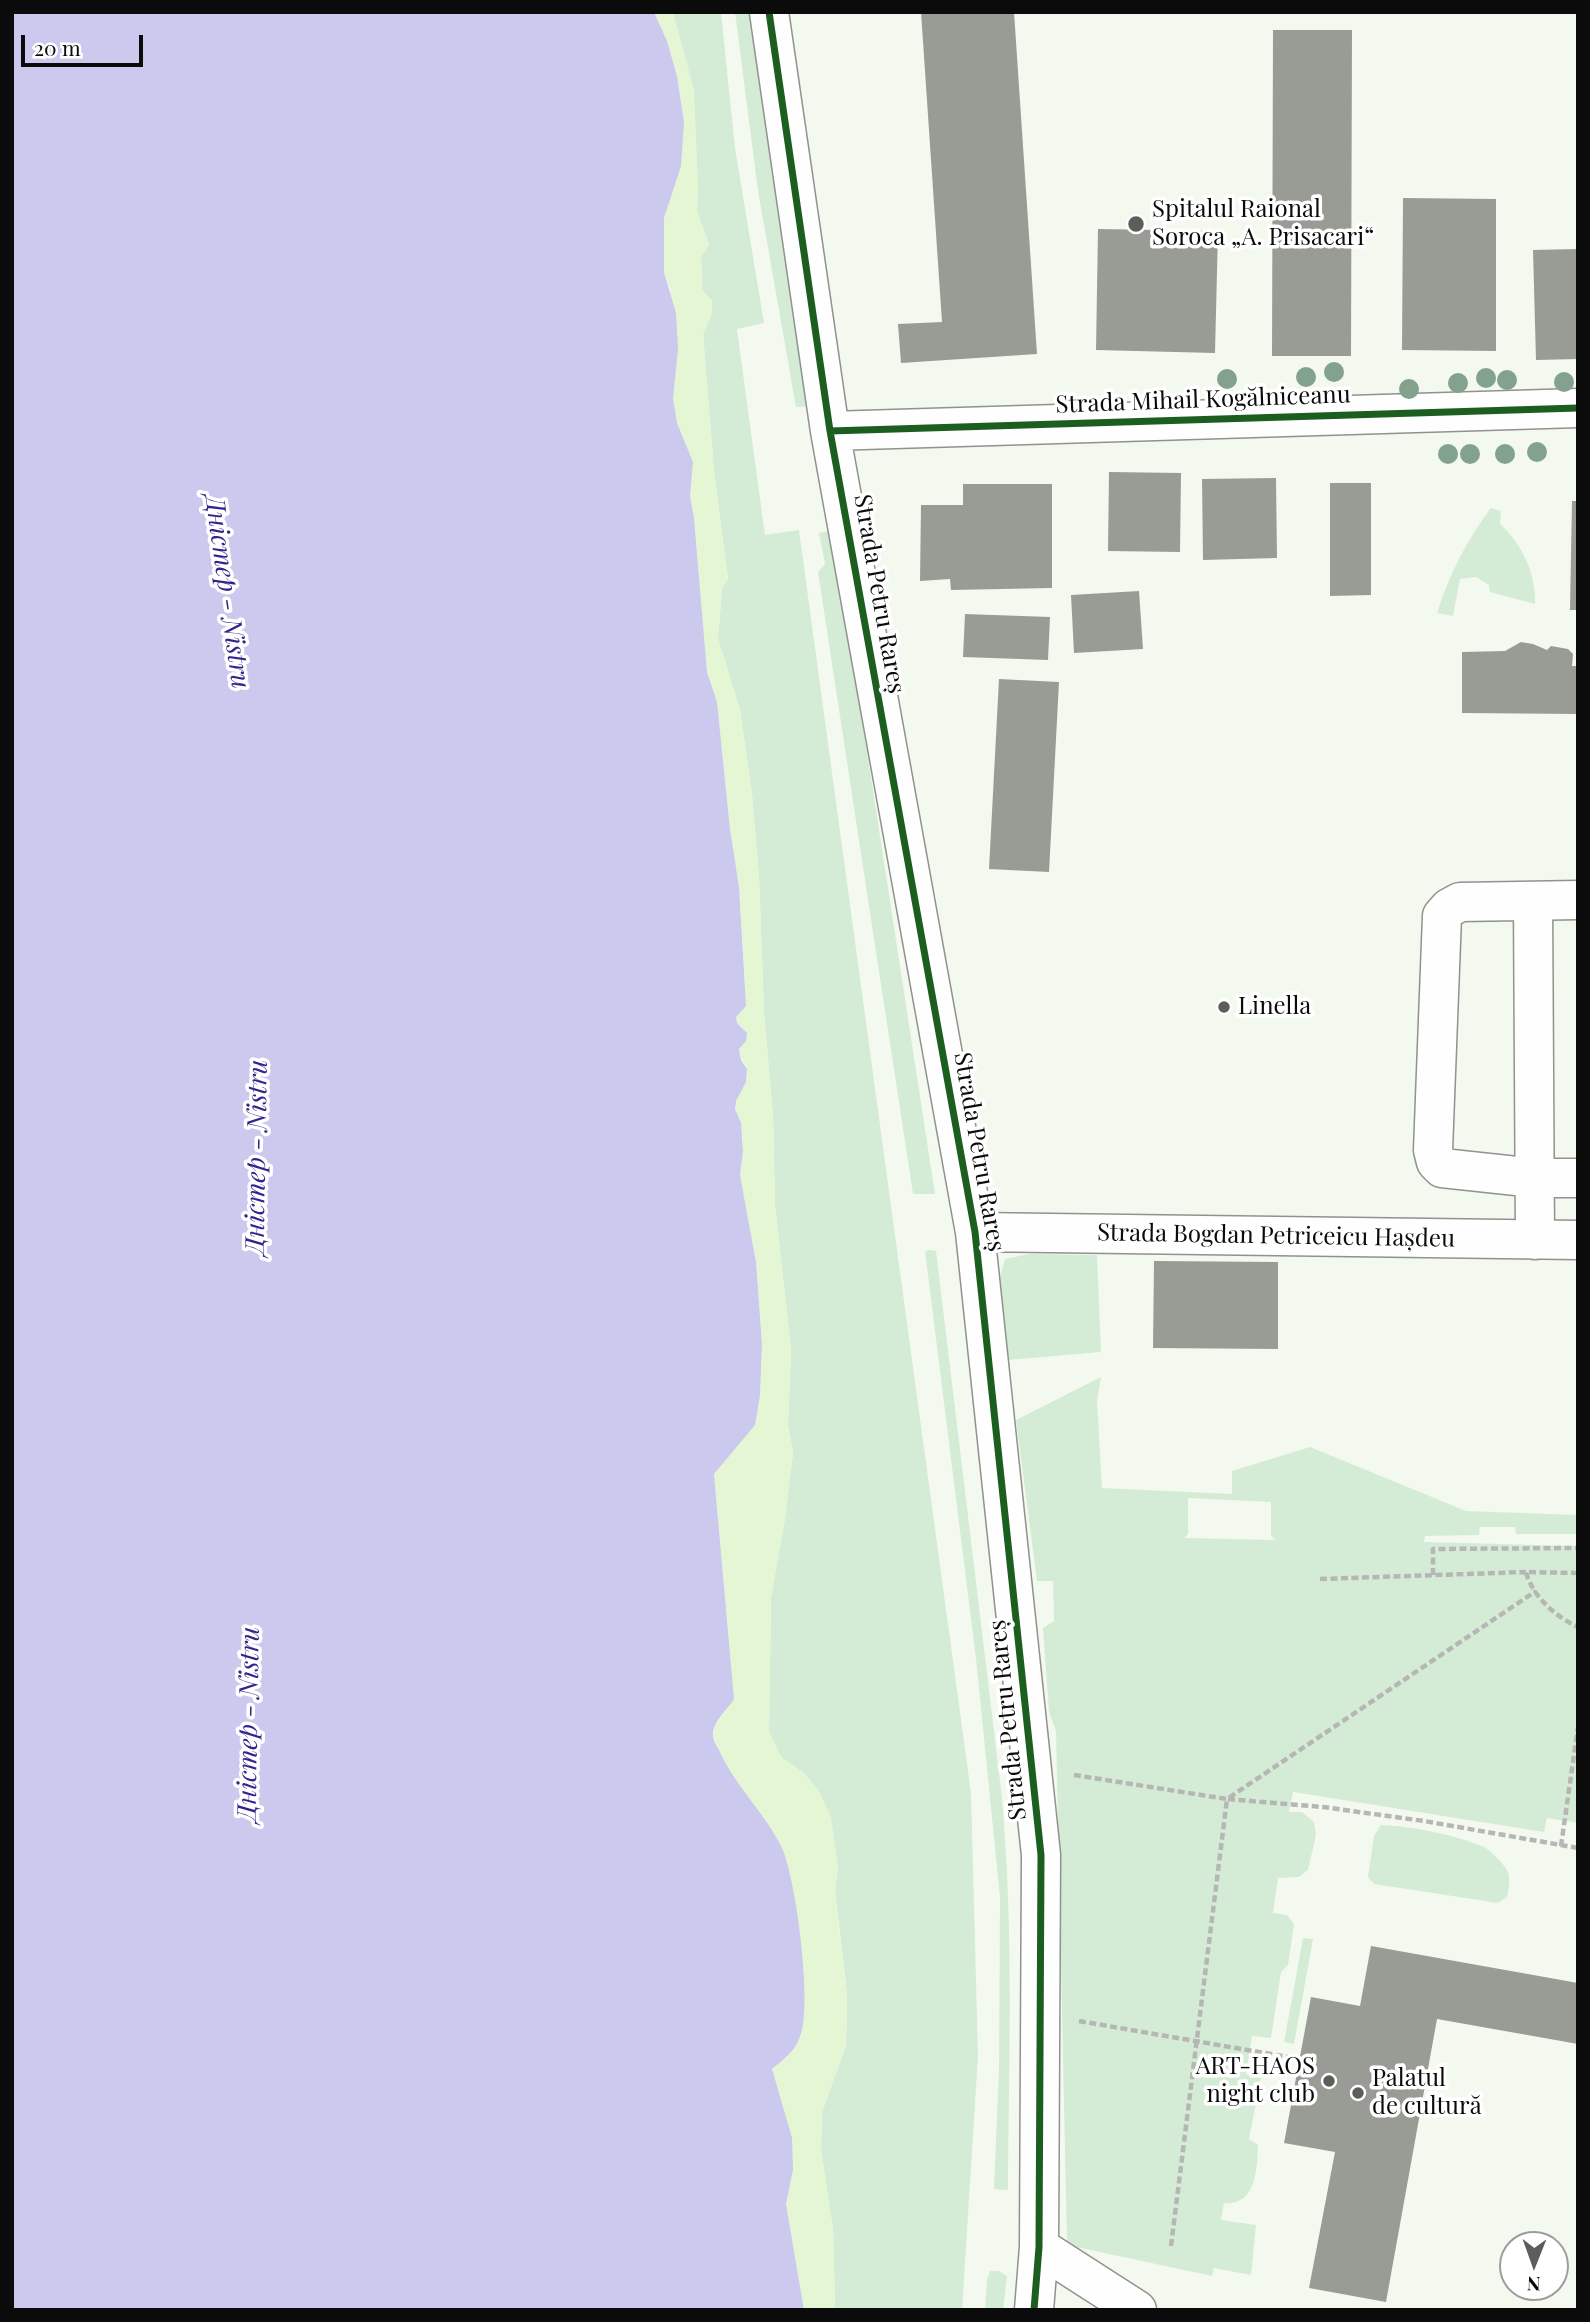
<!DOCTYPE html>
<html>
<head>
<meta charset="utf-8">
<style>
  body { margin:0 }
  #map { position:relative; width:1590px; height:2322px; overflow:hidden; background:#f4f9ef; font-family:"Playfair Display",serif }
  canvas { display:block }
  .frame { position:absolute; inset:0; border:14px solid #0b0b0b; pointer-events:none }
  .north { position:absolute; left:1499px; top:2231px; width:70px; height:70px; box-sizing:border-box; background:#fff; border:2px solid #9d9d9d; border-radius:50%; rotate:181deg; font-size:19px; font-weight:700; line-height:28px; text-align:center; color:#0b0b0b }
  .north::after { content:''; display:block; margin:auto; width:24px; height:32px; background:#5d5e5b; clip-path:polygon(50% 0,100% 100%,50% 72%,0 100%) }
  .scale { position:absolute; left:21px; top:35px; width:122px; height:32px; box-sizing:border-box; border:4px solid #0b0b0b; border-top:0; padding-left:9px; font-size:21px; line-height:24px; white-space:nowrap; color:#0b0b0b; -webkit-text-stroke:5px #fff; paint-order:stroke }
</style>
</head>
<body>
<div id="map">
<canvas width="1590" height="2322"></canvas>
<div class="frame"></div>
<div class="north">N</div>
<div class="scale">20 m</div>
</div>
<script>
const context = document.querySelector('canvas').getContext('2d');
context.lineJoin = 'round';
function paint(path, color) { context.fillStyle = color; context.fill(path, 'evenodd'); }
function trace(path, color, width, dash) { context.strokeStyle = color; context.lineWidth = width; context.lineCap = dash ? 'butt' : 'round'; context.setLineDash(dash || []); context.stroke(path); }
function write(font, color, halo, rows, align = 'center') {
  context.font = font + ' "Playfair Display",serif'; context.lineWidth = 7; context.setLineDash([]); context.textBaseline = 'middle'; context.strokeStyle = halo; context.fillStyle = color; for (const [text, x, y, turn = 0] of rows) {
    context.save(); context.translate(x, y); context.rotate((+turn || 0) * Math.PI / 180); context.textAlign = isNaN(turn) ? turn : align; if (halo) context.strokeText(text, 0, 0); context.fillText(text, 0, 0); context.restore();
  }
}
const green = new Path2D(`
  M 673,12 L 721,12 L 735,148 L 764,323 L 737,329 L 765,535 L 799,530 L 971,1793 L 978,2056 L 962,2310 L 835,2310 L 833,2230 L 821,2149 L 822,2112 L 846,2045 L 847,1994 L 835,1890 L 838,1868 L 805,1774 L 781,1757 L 769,1732 L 771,1597 L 784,1525 L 793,1453 L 788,1425 L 791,1349 L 775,1205 L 773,1116 L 764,1013 L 759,877 L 752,795 L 740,710 L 718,639 L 722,587 L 728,579 L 714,472 L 703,334 L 712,313 L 712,301 L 702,290 L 701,257 L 709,245 L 697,211 L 698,185 L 695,153 Z
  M 735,12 L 760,12 L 816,406 L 796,407 L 758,191 Z
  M 1491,508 L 1501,511 L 1500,524 C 1522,544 1536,573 1535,604 L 1490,592 L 1489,585 L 1476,577 L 1460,579 L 1453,616 L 1437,613 C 1449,574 1467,540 1491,508 Z
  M 833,530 L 935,1194 L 913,1194 L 818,572 L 825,564 L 819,533 Z
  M 930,1250 L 936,1251 L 1001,1789 C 1014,1922 1009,2056 1008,2190 L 994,2189 L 999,2068 L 1000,1897 L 976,1659 L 925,1251 Z
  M 1029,1254 L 1097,1255 L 1101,1352 L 1008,1360 L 997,1287 L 1005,1259 Z
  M 1101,1377 L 1097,1401 L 1102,1488 L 1232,1494 L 1232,1471 L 1310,1447 L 1466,1511 L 1578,1515 L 1578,1534 L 1516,1534 L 1515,1527 L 1480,1527 L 1479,1535 L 1425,1536 L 1424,1542 L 1578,1546 L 1578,1823 L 1547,1818 L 1544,1832 L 1293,1792 L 1289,1812 L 1302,1812 L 1314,1822 L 1316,1835 L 1308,1870 L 1299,1877 L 1278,1878 L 1273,1913 L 1287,1915 L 1294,1924 L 1288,1965 L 1281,1972 L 1271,2038 L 1252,2036 L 1246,2074 L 1261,2078 L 1249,2139 L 1258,2145 C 1257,2170 1256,2206 1224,2203 L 1221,2220 L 1256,2225 L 1251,2275 L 1214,2268 L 1212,2276 L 1067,2245 L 1056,1731 L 1049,1712 L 1043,1628 L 1054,1621 L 1053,1581 L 1037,1581 L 1016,1420 ZM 1188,1498 L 1271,1502 L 1271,1536 L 1276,1540 L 1184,1538 L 1188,1534 Z
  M 1381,1825 C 1411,1826 1456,1835 1484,1847 C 1490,1850 1504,1864 1507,1870 C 1511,1879 1509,1887 1507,1897 L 1498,1903 L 1374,1884 L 1368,1877 L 1374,1836 Z
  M 1303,1938 L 1313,1939 L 1294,2044 L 1284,2042 Z
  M 990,2271 L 999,2271 L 1007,2276 L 1003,2310 L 985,2310 L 987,2280 Z`);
const sand = new Path2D(`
  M 654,12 L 673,12 L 694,90 L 698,185 L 697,211 L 709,245 L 701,257 L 702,290 L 712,301 L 712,313 L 703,334 L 714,472 L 728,579 L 722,588 L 718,639 L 740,710 L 752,795 L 759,877 L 764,1013 L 773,1116 L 775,1205 L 791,1349 L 788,1425 L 793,1453 L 784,1525 L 771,1597 L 769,1732 L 781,1757 L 805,1774 L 818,1789 L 831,1817 L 838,1868 L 835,1890 L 837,1914 L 847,1994 L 846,2045 L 822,2112 L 821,2149 L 833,2230 L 835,2310 L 804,2310 L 786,2204 L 793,2170 L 772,2069 L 788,2056 L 801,2037 L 804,2005 L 803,1960 L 765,1820 L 749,1801 L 722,1758 L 713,1736 L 715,1726 L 734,1699 L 714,1474 L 727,1457 L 760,1395 L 762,1344 L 756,1262 L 740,1175 C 743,1159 744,1142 741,1126 C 740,1119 735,1112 735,1105 C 737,1093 750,1083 747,1069 C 745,1062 740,1057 739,1049 L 746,1041 L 743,1028 L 737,1023 L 736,1017 L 746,1006 L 739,887 L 730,829 L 717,702 L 707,672 L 694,518 L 690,496 L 693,462 L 677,423 L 673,398 L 671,290 L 664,272 L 664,218 L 671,195 L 684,122 L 677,76 L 667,41 Z`);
const water = new Path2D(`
  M 12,12 L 654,12 L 667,41 L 677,76 L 684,122 L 681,166 L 664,218 L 664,272 L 676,313 L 678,349 L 673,398 L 677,423 L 693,462 L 690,496 L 694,518 L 707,672 L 717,702 L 730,829 L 739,887 L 746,1006 L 736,1017 L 737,1023 L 747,1033 L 746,1041 L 739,1049 L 741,1060 L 747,1069 L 746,1082 L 736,1101 L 735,1109 L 741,1123 L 743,1151 L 740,1175 L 756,1262 L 762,1344 L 760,1395 L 755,1425 L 714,1474 L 734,1699 C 728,1709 712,1723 713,1735 C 713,1740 717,1746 719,1750 C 735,1786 765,1813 782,1848 C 796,1879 813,2007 800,2037 C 795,2051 783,2060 772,2069 L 792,2138 L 793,2170 L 786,2204 L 804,2310 L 12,2310 Z`);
const building = new Path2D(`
  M 921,12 L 1014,12 L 1037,354 L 901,363 L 898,324 L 942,322 Z
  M 1273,30 L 1352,30 L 1351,356 L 1272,356 Z
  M 1403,198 L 1496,199 L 1496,351 L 1402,350 Z
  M 1098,229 L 1218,231 L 1215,353 L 1096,350 Z
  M 1578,249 L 1578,359 L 1536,360 L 1533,250 Z
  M 1109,472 L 1181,473 L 1180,552 L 1108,551 Z
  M 1276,478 L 1277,558 L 1203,560 L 1202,479 Z
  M 1330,483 L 1371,483 L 1371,595 L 1330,596 Z
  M 963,484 L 1052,484 L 1052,588 L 951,590 L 950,579 L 920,581 L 921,505 L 963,505 Z
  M 1572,501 L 1578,501 L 1578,610 L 1570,610 Z
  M 1139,591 L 1143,649 L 1074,653 L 1071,595 Z
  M 965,614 L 1050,617 L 1048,660 L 963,657 Z
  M 1521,642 L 1533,644 L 1547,650 L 1551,646 L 1568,649 L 1573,654 L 1572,666 L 1578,666 L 1578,714 L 1462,713 L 1462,652 L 1505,651 Z
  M 999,679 L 1059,682 L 1049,872 L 989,869 Z
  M 1154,1261 L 1278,1262 L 1278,1349 L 1153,1348 Z
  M 1371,1946 L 1578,1983 L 1578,2044 L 1437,2019 L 1386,2302 L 1309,2288 L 1335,2152 L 1284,2143 L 1311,1997 L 1360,2006 Z`);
const path = new Path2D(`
  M 1578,1573 L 1526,1572 C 1532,1596 1556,1617 1578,1627
  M 1433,1575 L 1433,1549 L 1578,1548
  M 1320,1579 L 1526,1572
  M 1074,1775 L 1227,1799 L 1536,1591
  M 1561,1846 L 1578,1727
  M 1079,2021 L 1288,2057
  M 1171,2246 L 1227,1799 L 1323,1807 L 1424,1821 L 1578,1848`);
const minor = new Path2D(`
  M 769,12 L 830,431 L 975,1232 L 1041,1855 L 1039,2247 L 1034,2310
  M 830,431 L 1578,408
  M 1578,900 L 1460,902 L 1449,908 L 1442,916 L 1433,1150 L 1436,1162 L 1442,1168 L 1535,1178 L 1578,1178
  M 1533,902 L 1535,1240
  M 975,1232 L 1578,1240
  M 1039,2247 L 1137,2310`);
const cycleway = new Path2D(`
  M 769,12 L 830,431 L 975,1232 L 1041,1855 L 1039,2247 L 1034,2310
  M 830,431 L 1578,408`);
const trees = [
  [1334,372],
  [1306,377],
  [1486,378],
  [1227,379],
  [1507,380],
  [1564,382],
  [1458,383],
  [1409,389],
  [1537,452],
  [1448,454],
  [1470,454],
  [1505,454]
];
const markers = [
  [1136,224,9,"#5d5e5b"],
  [1224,1007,7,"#5d5e5b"],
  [1329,2081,7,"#5d5e5b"],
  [1358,2093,7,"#5d5e5b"]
];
const poiNames = [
  ["Spitalul Raional",1152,210],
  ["Soroca „A. Prisacari“",1152,238],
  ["Linella",1238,1007],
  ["ART-HAOS",1315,2067,"right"],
  ["night club",1315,2095,"right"],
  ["Palatul",1372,2079],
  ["de cultură",1372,2107]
];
const streetNames = [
  ["Strada Mihail Kogălniceanu",1203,400,-2],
  ["Strada Petru Rareș",879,594,80],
  ["Strada Petru Rareș",979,1152,80],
  ["Strada Bogdan Petriceicu Hașdeu",1276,1236,1],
  ["Strada Petru Rareș",1008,1720,-96]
];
const waterNames = [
  ["Дністер - Nistru",227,592,82],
  ["Дністер - Nistru",257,1157,-89],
  ["Дністер - Nistru",249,1724,-89]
];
paint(green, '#d4ecd5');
paint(sand, '#e5f6d4');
paint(water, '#cbc9ee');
paint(building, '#999c95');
trace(minor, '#90928e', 41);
trace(path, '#b6b7b5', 4.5, [7, 3.5]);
trace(minor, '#fdfefd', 38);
trace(cycleway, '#1b5e20', 7);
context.fillStyle = '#82a28e';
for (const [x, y] of trees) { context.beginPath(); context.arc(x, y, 10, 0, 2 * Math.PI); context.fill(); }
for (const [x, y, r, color] of markers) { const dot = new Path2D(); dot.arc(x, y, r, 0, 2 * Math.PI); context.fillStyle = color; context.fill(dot); trace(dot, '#fff', 2.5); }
write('24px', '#0b0b0b', '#fff', poiNames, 'left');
write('24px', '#0b0b0b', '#fff', streetNames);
write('italic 26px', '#32248c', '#fff', waterNames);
</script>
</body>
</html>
